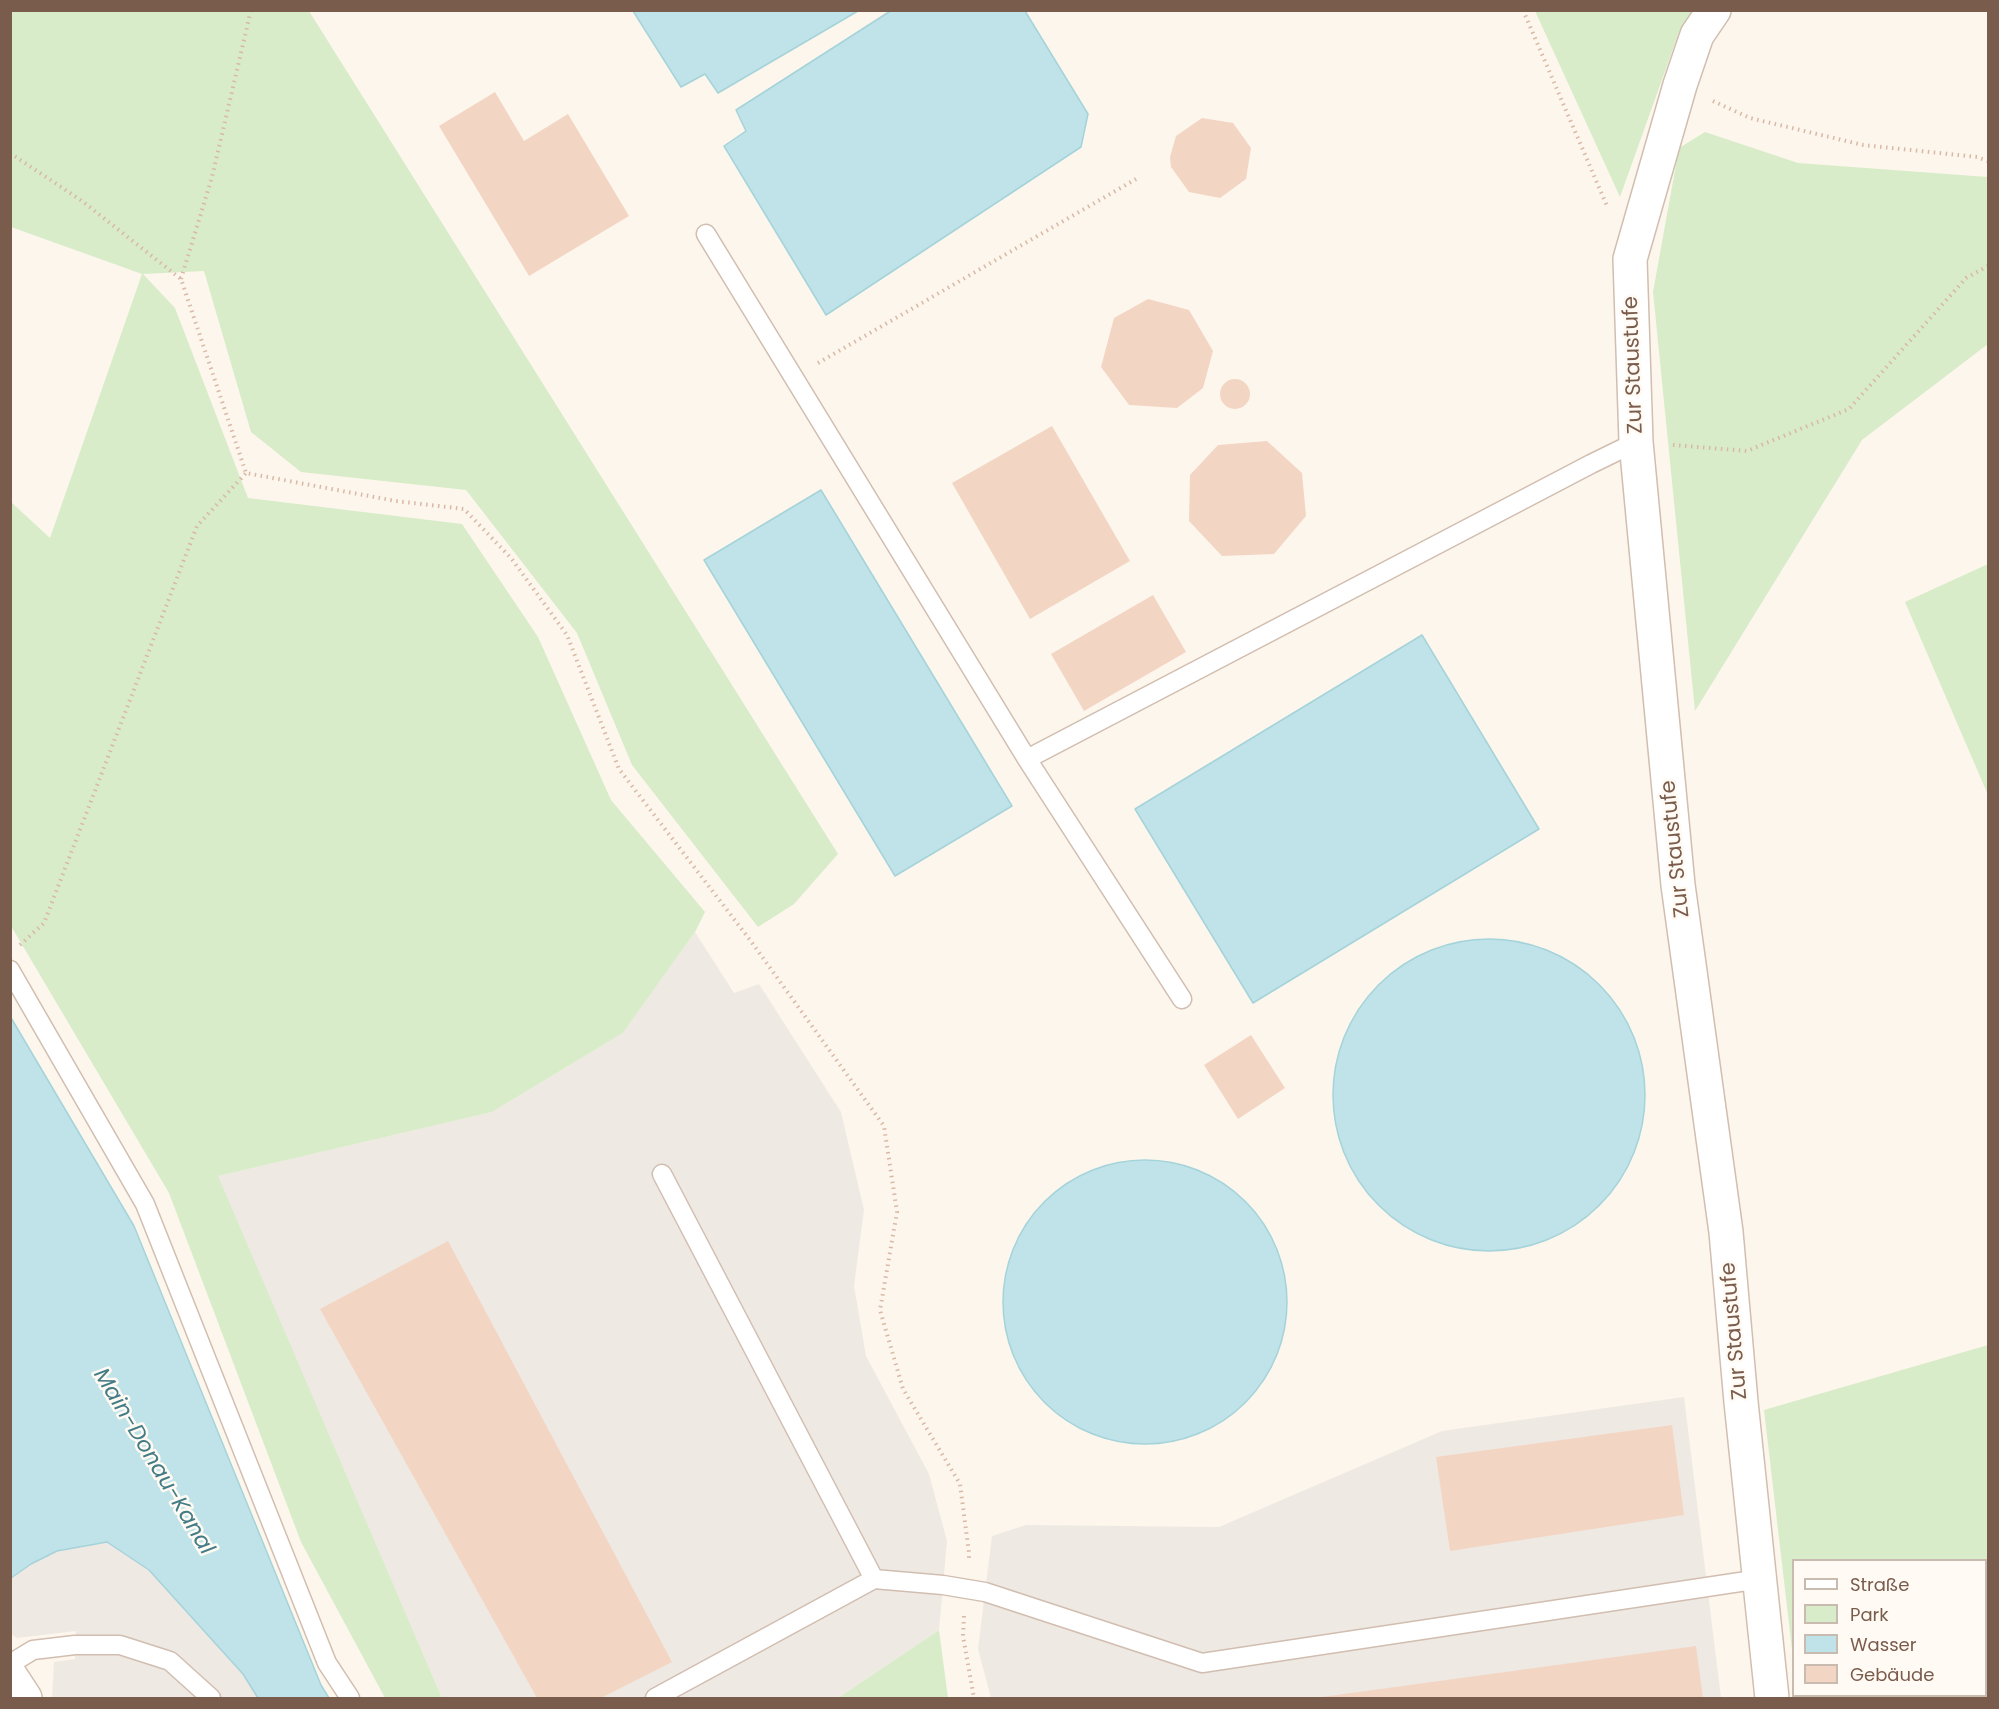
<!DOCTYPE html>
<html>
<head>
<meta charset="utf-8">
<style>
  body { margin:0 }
  #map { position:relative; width:1999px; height:1709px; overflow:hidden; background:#fdf6ec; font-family:Poppins,sans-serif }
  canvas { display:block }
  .frame { position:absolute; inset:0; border:12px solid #7a5c4d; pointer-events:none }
  .legend { position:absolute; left:1792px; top:1559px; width:195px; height:138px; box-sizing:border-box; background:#fffaf3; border:2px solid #cabbb1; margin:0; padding:8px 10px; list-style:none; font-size:18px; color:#7a5c4d }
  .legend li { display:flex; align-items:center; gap:12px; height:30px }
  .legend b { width:30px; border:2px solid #cabbb1 }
</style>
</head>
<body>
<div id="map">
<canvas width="1999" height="1709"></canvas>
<div class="frame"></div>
<ul class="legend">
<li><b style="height:8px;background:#fff"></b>Straße</li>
<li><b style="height:16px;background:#d8ecc9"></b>Park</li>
<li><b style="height:16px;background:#bfe3e8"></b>Wasser</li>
<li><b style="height:16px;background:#f3d5c3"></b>Gebäude</li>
</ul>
</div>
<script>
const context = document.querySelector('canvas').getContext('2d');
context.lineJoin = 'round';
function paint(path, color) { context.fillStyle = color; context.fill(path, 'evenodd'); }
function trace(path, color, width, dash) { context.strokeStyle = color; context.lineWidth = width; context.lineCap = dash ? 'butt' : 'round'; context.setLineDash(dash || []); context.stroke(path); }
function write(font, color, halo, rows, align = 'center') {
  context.font = font + ' Poppins,sans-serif'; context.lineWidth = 5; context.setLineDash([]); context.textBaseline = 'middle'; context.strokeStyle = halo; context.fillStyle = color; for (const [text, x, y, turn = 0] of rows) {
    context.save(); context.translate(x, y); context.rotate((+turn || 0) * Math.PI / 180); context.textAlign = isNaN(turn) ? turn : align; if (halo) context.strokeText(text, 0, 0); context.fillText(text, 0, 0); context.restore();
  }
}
const industrial = new Path2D(`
  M 695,932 L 734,993 L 759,984 L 841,1112 L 864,1210 L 854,1286 L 866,1356 L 929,1474 L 947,1541 L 939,1630 L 838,1698 L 442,1698 L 217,1176 L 492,1112 L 623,1033 Z
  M 1684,1397 L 1721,1698 L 991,1698 L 978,1649 L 992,1536 L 1026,1525 L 1219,1527 L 1442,1431 Z
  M 107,1542 L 149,1570 L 243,1674 L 258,1698 L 52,1698 L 54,1662 L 75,1659 L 76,1631 L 17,1638 L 11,1634 L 11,1579 L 31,1564 L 57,1551 Z`);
const green = new Path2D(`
  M 11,10 L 309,11 L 838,854 L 794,904 L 758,927 L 632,765 L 577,633 L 466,490 L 301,472 L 251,432 L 204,271 L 143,274 L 175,308 L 248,498 L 462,524 L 538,637 L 611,800 L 705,912 L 695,932 L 623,1033 L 492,1112 L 218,1176 L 442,1698 L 385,1698 L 301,1542 L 169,1193 L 11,926 L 11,502 L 50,538 L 142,274 L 11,227 Z
  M 1535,11 L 1695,11 L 1679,32 L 1620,197 Z
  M 1705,132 L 1798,163 L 1988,177 L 1988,344 L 1862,440 L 1695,711 L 1653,292 L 1679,148 Z
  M 1988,564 L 1988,795 L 1905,602 Z
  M 1988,1345 L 1988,1675 L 1986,1675 L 1986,1560 L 1794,1560 L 1793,1658 L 1764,1410 Z
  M 939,1630 L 948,1698 L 838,1698 Z`);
const water = new Path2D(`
  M 892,10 L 1025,11 L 1088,114 L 1081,147 L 826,315 L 724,146 L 746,131 L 736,110 Z
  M 633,11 L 858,11 L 718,93 L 705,74 L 681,87 Z
  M 821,490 L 1012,806 L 895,876 L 704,560 Z
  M 1422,635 L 1539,829 L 1253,1003 L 1135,809 Z
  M1333 1095a156 156 0 1 1 312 0a156 156 0 1 1-312 0Z
  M 10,1016 L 134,1226 L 321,1685 L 329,1698 L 258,1698 L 243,1674 L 149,1570 L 107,1542 L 57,1551 L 31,1564 L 11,1578 L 11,1577 Z
  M1003 1302a142 142 0 1 1 284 0a142 142 0 1 1-284 0Z`);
const building = new Path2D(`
  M 495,92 L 524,141 L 568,114 L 629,216 L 529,276 L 439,126 Z
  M 1202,118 L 1233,123 L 1251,148 L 1246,179 L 1220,198 L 1189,192 L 1171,167 L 1170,157 L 1176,136 Z
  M 1148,299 L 1189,310 L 1213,351 L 1203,388 L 1177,408 L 1129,405 L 1101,367 L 1114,318 Z
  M1220 394a15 15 0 1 1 30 0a15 15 0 1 1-30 0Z
  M 1052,426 L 1130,561 L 1030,619 L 952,483 Z
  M 1267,441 L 1302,473 L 1306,516 L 1274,554 L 1222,556 L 1189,521 L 1190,475 L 1218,445 Z
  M 1153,595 L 1186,652 L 1084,711 L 1051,654 Z
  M 1251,1035 L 1285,1088 L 1238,1119 L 1204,1065 Z
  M 448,1241 L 672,1662 L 601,1698 L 537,1698 L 320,1309 Z
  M 1672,1425 L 1684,1515 L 1450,1551 L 1436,1457 Z
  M 1696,1646 L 1703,1698 L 1322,1698 L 1322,1697 Z`);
const path = new Path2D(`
  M 1523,10 L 1607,206
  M 1713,101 L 1750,118 L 1863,145 L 1977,157 L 1988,161
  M 10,153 L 82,201 L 181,279 L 246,473 L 396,501 L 464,509 L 511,558 L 567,635 L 619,769 L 750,940 L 884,1126 L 897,1212 L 880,1310 L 903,1389 L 960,1484 L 969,1553 L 969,1561
  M 181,279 L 212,177 L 251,10
  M 818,363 L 1136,179
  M 1673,445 L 1747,451 L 1849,409 L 1966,278 L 1988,266
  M 20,945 L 44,923 L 197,526 L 246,473
  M 964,1616 L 963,1636 L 974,1698
  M 1986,1695 L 1988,1694
  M 1937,1698 L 1974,1696`);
const service = new Path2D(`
  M 706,234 L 1027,759 L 1182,999
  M 1027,759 L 1591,464 L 1636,442
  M 10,970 L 145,1204 L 327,1663 L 350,1698
  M 662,1174 L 874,1579
  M 10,1664 L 33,1650 L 75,1645 L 120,1645 L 170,1661 L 211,1698
  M 655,1698 L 874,1579 L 943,1585 L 985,1592 L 1202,1663 L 1760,1579`);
const minor = new Path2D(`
  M 1714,10 L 1697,35 L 1680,85 L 1630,259 L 1636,442 L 1678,885 L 1726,1232 L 1741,1402 L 1772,1698
  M 10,1675 L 25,1698`);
const streetNames = [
  ["Zur Staustufe",1634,365,-92],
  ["Zur Staustufe",1676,849,-96],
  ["Zur Staustufe",1735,1331,-95]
];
const waterNames = [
  ["Main-Donau-Kanal",153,1462,59]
];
paint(industrial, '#efe9e4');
paint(green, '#d8ecc9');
paint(water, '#bfe3e8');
trace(water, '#a5d3da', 1.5);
paint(building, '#f3d5c3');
trace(service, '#d1beb0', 21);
trace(minor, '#d1beb0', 36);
trace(path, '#d9b8a5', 4, [1.5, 4.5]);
trace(service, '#fff', 18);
trace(minor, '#fff', 33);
write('21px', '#7a5c4d', '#fffaf3', streetNames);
write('italic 22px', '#437c86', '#fffaf3', waterNames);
</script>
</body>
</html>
